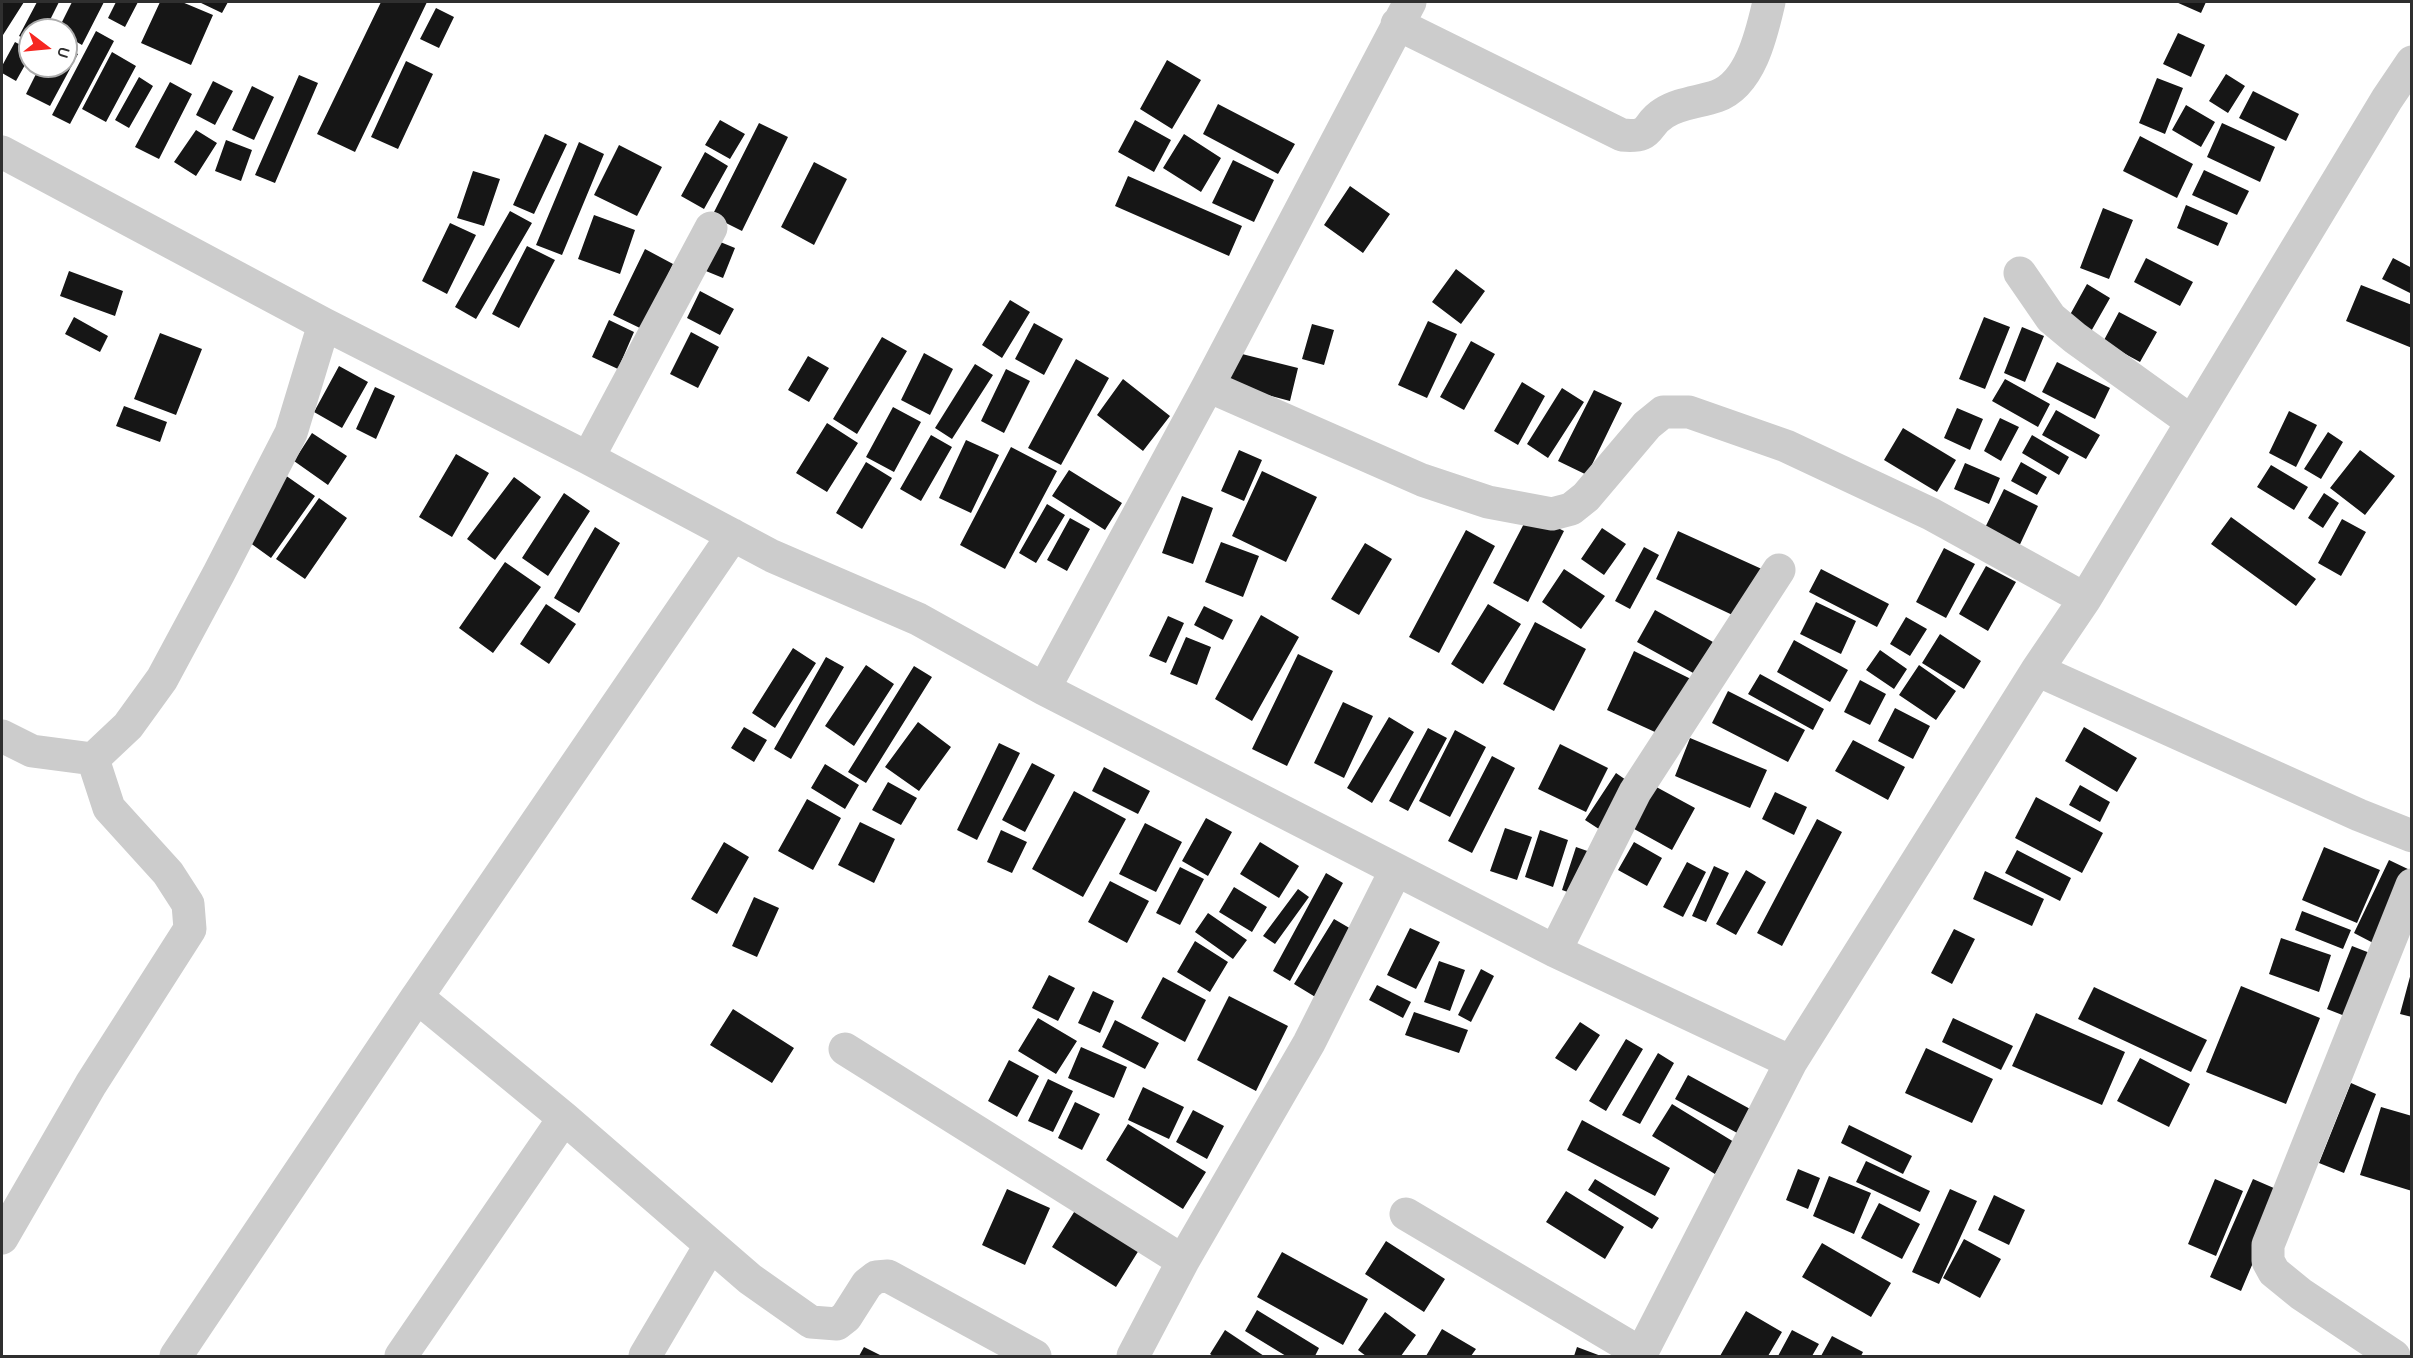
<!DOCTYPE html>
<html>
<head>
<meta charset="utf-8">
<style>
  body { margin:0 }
  #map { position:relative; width:2413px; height:1358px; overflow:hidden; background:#fff; font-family:Karla,sans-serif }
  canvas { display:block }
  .frame { position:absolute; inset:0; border:3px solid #2f2f2f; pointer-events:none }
  .north { position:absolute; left:18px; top:18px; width:60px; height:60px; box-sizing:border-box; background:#fff; border:2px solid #acacac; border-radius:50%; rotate:106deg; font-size:16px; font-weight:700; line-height:24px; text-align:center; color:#2f2f2f }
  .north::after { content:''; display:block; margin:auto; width:21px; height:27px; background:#f62721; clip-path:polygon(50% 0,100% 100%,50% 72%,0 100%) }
</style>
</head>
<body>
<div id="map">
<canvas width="2413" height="1358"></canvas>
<div class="frame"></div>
<div class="north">U</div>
</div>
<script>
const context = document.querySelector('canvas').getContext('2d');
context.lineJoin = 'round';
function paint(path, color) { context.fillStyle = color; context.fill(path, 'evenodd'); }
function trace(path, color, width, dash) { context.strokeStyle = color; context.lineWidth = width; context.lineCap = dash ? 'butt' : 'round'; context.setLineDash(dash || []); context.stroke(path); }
const building = new Path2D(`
  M 2,2 L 24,2 L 3,35 L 2,34 Z
  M 37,2 L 59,2 L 45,30 L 30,30 L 30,41 L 19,36 Z
  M 72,2 L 104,2 L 82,45 L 66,36 L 66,30 L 58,30 Z
  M 116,2 L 138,2 L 125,27 L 108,18 Z
  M 160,2 L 182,2 L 213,15 L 191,65 L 141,43 Z
  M 199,2 L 228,2 L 222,13 Z
  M 381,2 L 427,2 L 355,152 L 317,134 Z
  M 2176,2 L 2206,2 L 2201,13 Z
  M 436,8 L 454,17 L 439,48 L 420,39 Z
  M 96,31 L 114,41 L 70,124 L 52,115 Z
  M 2178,33 L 2205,45 L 2191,77 L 2163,64 Z
  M 15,42 L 30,50 L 30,56 L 16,81 L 2,73 L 2,66 Z
  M 66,48 L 78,54 L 50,106 L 26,94 L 40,66 L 66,66 Z
  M 112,52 L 136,66 L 106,122 L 82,109 Z
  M 1167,60 L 1201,80 L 1172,129 L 1140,109 Z
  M 406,61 L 433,74 L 398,149 L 371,137 Z
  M 2226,74 L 2245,86 L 2228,113 L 2209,101 Z
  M 299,75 L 318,83 L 275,183 L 255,175 Z
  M 139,77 L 153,86 L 129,128 L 115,120 Z
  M 2157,78 L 2183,88 L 2165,134 L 2139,123 Z
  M 213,81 L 233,91 L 215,125 L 196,115 Z
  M 170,82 L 192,94 L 159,159 L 135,147 Z
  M 252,86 L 274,97 L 254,140 L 232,130 Z
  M 2253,91 L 2299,114 L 2286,141 L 2239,118 Z
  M 1218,104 L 1295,144 L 1278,174 L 1203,134 Z
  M 2186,105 L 2215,122 L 2201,147 L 2172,130 Z
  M 720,120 L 745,134 L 730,159 L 705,145 Z
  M 1135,120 L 1171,140 L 1154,172 L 1118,152 Z
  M 759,123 L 788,137 L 742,231 L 712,216 Z
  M 2222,123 L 2275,147 L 2260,182 L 2207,157 Z
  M 196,130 L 217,143 L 196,176 L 174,162 Z
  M 545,134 L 567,144 L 534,214 L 513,205 Z
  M 1184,134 L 1221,158 L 1201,192 L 1163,168 Z
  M 2140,136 L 2193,164 L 2177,198 L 2123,171 Z
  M 226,140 L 252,150 L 241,181 L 215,171 Z
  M 579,142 L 604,154 L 562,255 L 536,245 Z
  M 619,145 L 662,167 L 637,216 L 594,195 Z
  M 705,152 L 728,166 L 704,209 L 681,196 Z
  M 1233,160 L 1274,180 L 1254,222 L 1212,203 Z
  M 814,162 L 847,179 L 814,245 L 781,227 Z
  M 2204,170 L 2249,191 L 2237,215 L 2192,195 Z
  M 473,171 L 500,179 L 484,226 L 457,218 Z
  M 1128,176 L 1242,226 L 1229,256 L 1115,206 Z
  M 1350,186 L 1390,214 L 1363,253 L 1324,225 Z
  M 2186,205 L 2228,223 L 2218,246 L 2177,228 Z
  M 2103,208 L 2133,220 L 2109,279 L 2080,268 Z
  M 510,211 L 532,223 L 476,319 L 455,307 Z
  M 594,215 L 635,230 L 620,274 L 578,259 Z
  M 450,223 L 476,235 L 447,294 L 422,281 Z
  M 713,239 L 735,248 L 723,278 L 701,269 Z
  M 527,246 L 555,260 L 519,328 L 492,314 Z
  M 645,249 L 673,264 L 642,329 L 613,315 Z
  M 2146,258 L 2193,282 L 2180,306 L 2134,282 Z
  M 2393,258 L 2412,268 L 2412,294 L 2382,279 Z
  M 1456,269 L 1485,291 L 1461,324 L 1432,302 Z
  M 69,271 L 123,291 L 115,316 L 60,296 Z
  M 2087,284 L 2110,298 L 2089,335 L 2066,322 Z
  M 2361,285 L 2412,305 L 2412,348 L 2346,321 Z
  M 700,291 L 734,309 L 720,335 L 687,318 Z
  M 1010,300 L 1030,312 L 1002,358 L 982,345 Z
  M 2119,312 L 2157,332 L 2140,362 L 2103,342 Z
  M 74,317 L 108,336 L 100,352 L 65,334 Z
  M 1984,317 L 2010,327 L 1985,389 L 1959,379 Z
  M 609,320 L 634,332 L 618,369 L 592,357 Z
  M 1428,321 L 1457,334 L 1427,398 L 1398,385 Z
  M 1034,323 L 1063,339 L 1044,375 L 1015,359 Z
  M 1312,324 L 1334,330 L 1324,365 L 1302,359 Z
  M 2022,327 L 2044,336 L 2025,382 L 2004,373 Z
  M 691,332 L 719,347 L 698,388 L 670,374 Z
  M 160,333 L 202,349 L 176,415 L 134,399 Z
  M 882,337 L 907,351 L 857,434 L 833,419 Z
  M 1471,341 L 1495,354 L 1464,410 L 1440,397 Z
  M 1234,352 L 1298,368 L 1290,401 L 1226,384 Z
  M 924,353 L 953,369 L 930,415 L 901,400 Z
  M 808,356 L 829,368 L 809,402 L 788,390 Z
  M 1076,359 L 1109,378 L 1061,465 L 1028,448 Z
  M 2057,362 L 2110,388 L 2095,419 L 2042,392 Z
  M 975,364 L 993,375 L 952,439 L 935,428 Z
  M 339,366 L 368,382 L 342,428 L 314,412 Z
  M 1006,369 L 1030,381 L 1004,433 L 981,421 Z
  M 1123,379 L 1170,416 L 1143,451 L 1097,415 Z
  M 2005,379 L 2050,404 L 2038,427 L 1992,401 Z
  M 1522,382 L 1545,396 L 1518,445 L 1494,431 Z
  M 375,387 L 395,396 L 376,439 L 356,429 Z
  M 1562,388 L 1584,402 L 1548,458 L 1527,444 Z
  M 1594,390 L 1622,403 L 1587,475 L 1558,461 Z
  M 124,406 L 167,422 L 160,442 L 116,426 Z
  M 893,407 L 921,422 L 894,472 L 866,457 Z
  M 1957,408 L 1983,419 L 1970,450 L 1944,438 Z
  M 2056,410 L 2100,435 L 2086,459 L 2042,435 Z
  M 2289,411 L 2317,425 L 2296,467 L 2269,453 Z
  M 2000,418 L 2019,427 L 2001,461 L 1984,451 Z
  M 827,423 L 858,443 L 827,492 L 796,473 Z
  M 1903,428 L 1956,460 L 1937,492 L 1884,460 Z
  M 2328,432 L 2343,442 L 2321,479 L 2304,469 Z
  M 312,433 L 347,456 L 328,485 L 294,461 Z
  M 931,435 L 952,447 L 921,501 L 900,489 Z
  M 2032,435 L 2069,457 L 2059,475 L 2022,453 Z
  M 966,440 L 999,455 L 971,513 L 939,498 Z
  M 1011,447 L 1057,471 L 1005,569 L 960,545 Z
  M 1239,450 L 1262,460 L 1244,501 L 1221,491 Z
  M 2360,450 L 2395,476 L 2365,515 L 2330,488 Z
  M 456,454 L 489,473 L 452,537 L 419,517 Z
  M 866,462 L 892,478 L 862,529 L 836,513 Z
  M 2021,462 L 2047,477 L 2037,495 L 2011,481 Z
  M 1965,463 L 2000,478 L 1989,504 L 1954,489 Z
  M 2271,465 L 2308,487 L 2294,510 L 2257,487 Z
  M 1069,470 L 1122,503 L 1105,530 L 1052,496 Z
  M 1262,471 L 1317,497 L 1286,562 L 1232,536 Z
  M 285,475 L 315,496 L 271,558 L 242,537 Z
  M 514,477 L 541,497 L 495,560 L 467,539 Z
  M 2004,489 L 2038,506 L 2015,555 L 1980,538 Z
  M 564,493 L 590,511 L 548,576 L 522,558 Z
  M 2324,493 L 2339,503 L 2323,528 L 2308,518 Z
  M 1182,496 L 1213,508 L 1193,564 L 1162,553 Z
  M 319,498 L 347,518 L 305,579 L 276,559 Z
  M 1047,504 L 1065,515 L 1036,563 L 1019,553 Z
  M 1529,514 L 1564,531 L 1528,602 L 1493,583 Z
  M 2231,517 L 2316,579 L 2296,606 L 2211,544 Z
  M 1070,518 L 1090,529 L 1067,571 L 1047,560 Z
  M 2342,519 L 2366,532 L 2341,576 L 2318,563 Z
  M 595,527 L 620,543 L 579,613 L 554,598 Z
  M 1602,528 L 1626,544 L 1604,575 L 1581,559 Z
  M 1466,530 L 1495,546 L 1439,653 L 1409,637 Z
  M 1678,531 L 1764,570 L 1741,619 L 1656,579 Z
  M 1221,542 L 1259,556 L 1243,597 L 1205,582 Z
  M 1365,543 L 1392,559 L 1359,615 L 1331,599 Z
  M 1644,547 L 1659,555 L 1630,609 L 1615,601 Z
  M 1944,548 L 1975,564 L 1946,618 L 1916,602 Z
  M 505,562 L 541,587 L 493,653 L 459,628 Z
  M 1986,566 L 2016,582 L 1988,631 L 1959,614 Z
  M 1564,569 L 1605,596 L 1581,629 L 1542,602 Z
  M 1821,569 L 1889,604 L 1877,627 L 1809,592 Z
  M 1816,602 L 1856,621 L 1841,654 L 1800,634 Z
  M 546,604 L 576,624 L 549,664 L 520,644 Z
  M 1488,604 L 1521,624 L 1483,684 L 1451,664 Z
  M 1204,606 L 1233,620 L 1223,640 L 1194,625 Z
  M 1655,610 L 1713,642 L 1695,674 L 1637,642 Z
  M 1261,615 L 1299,637 L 1252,721 L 1215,699 Z
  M 1168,616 L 1184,623 L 1166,663 L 1149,656 Z
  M 1906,617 L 1927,629 L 1910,656 L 1890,644 Z
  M 1535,622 L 1586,649 L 1554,711 L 1503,684 Z
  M 1940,634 L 1981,661 L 1964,689 L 1922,663 Z
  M 1186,637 L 1211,647 L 1197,685 L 1170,674 Z
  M 1794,640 L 1848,670 L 1830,702 L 1777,672 Z
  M 793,648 L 816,663 L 775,728 L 752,713 Z
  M 1880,650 L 1907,669 L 1894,689 L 1866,670 Z
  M 1634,651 L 1695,681 L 1668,738 L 1607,710 Z
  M 1298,654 L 1333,671 L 1287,766 L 1252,749 Z
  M 826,657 L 844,667 L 791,759 L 774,749 Z
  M 866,665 L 894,684 L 854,746 L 825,726 Z
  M 1919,665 L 1956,691 L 1936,720 L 1899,695 Z
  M 914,666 L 932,677 L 866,783 L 848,772 Z
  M 1760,674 L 1824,709 L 1813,730 L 1748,694 Z
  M 1860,680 L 1886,694 L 1870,725 L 1844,712 Z
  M 1728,691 L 1805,730 L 1788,762 L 1712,723 Z
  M 1343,702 L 1373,716 L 1344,778 L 1314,763 Z
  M 1895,708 L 1930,726 L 1913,759 L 1878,741 Z
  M 1389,717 L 1414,732 L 1372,803 L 1347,788 Z
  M 918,722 L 951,747 L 919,791 L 885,767 Z
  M 744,727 L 767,740 L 754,762 L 731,748 Z
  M 2084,727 L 2137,758 L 2117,792 L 2065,761 Z
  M 1428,728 L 1447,738 L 1408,811 L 1389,801 Z
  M 1455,730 L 1486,747 L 1450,817 L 1419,801 Z
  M 1690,738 L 1767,770 L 1750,808 L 1675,776 Z
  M 1853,740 L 1905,767 L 1888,800 L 1835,771 Z
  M 999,743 L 1020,753 L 977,840 L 957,830 Z
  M 1560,744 L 1608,768 L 1586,812 L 1538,789 Z
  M 1492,756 L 1515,768 L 1472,853 L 1448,841 Z
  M 1032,763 L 1055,775 L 1025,832 L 1002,820 Z
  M 825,764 L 859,785 L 845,809 L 811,788 Z
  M 1104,767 L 1150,791 L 1138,814 L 1092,791 Z
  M 1616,773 L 1636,787 L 1605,833 L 1585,820 Z
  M 888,782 L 917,798 L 901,825 L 872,810 Z
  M 1649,783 L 1695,808 L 1672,850 L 1627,825 Z
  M 2080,785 L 2110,802 L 2100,822 L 2069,805 Z
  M 1074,791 L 1126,819 L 1083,897 L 1032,869 Z
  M 1775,792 L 1807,807 L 1794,835 L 1762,819 Z
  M 2036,797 L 2103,833 L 2082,873 L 2015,838 Z
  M 807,799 L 841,818 L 813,870 L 778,851 Z
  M 1206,818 L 1232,832 L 1208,876 L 1182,861 Z
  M 1817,819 L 1842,832 L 1782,946 L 1757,933 Z
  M 860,822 L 895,839 L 874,883 L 838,865 Z
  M 1145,823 L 1182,842 L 1156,892 L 1119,874 Z
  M 1505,828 L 1532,837 L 1517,880 L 1490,871 Z
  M 1001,830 L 1027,842 L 1012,873 L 987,862 Z
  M 1540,830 L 1568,840 L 1553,887 L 1525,877 Z
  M 724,842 L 749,857 L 717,914 L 691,899 Z
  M 1260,842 L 1299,866 L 1279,898 L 1240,874 Z
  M 1634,842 L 1662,858 L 1647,886 L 1618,870 Z
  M 1576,847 L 1593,853 L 1579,896 L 1562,890 Z
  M 2324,847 L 2380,870 L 2357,923 L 2302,900 Z
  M 2017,850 L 2071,878 L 2060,901 L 2005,873 Z
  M 2389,860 L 2412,871 L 2377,945 L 2354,933 Z
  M 1687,862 L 1706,872 L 1683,917 L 1663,907 Z
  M 1714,866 L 1729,873 L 1706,922 L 1692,916 Z
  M 1180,867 L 1204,879 L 1180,925 L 1156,913 Z
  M 1746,870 L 1766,882 L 1736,935 L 1716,924 Z
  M 1985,871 L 2044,899 L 2032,926 L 1973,899 Z
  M 1326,873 L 1343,883 L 1290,981 L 1273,971 Z
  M 1110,881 L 1149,901 L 1127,943 L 1088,922 Z
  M 1234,887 L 1267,907 L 1252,932 L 1219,912 Z
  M 1298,889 L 1309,897 L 1275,944 L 1263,936 Z
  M 754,897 L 779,908 L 757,957 L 732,946 Z
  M 2302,911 L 2351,930 L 2343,949 L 2295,930 Z
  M 1208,913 L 1247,940 L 1233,959 L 1195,932 Z
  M 1334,919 L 1358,933 L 1317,998 L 1294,984 Z
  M 1410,928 L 1440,942 L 1416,989 L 1387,975 Z
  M 1954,929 L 1975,939 L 1952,984 L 1931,973 Z
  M 2281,938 L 2331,955 L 2319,992 L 2269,974 Z
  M 1195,941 L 1228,962 L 1210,992 L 1177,972 Z
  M 2352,946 L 2375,955 L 2350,1018 L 2327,1009 Z
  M 1439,961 L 1465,970 L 1450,1011 L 1424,1002 Z
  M 1481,969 L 1494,976 L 1471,1022 L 1458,1015 Z
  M 2411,973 L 2412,973 L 2412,1017 L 2400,1014 Z
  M 1049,975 L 1075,988 L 1058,1021 L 1032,1008 Z
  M 1163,977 L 1206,1000 L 1185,1042 L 1141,1018 Z
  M 1377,985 L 1411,1002 L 1403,1018 L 1369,1000 Z
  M 2241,986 L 2320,1018 L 2286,1104 L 2206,1072 Z
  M 2094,987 L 2207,1040 L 2191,1072 L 2078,1019 Z
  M 1093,991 L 1114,1001 L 1100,1033 L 1078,1023 Z
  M 1229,996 L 1288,1026 L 1256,1091 L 1197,1060 Z
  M 733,1009 L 794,1048 L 772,1083 L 710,1045 Z
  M 1414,1012 L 1468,1030 L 1459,1053 L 1405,1035 Z
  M 2036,1013 L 2125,1052 L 2102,1105 L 2012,1066 Z
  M 1038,1018 L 1077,1041 L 1056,1074 L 1018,1051 Z
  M 1953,1018 L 2013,1046 L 2001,1070 L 1942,1042 Z
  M 1115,1020 L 1159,1043 L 1145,1069 L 1102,1047 Z
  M 1580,1022 L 1600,1035 L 1576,1071 L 1555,1058 Z
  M 1626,1039 L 1643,1049 L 1606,1111 L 1589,1101 Z
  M 1081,1047 L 1127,1067 L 1114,1098 L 1068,1078 Z
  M 1926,1048 L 1993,1079 L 1972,1123 L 1905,1093 Z
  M 1658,1053 L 1674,1063 L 1640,1124 L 1622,1115 Z
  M 2140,1058 L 2190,1084 L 2169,1127 L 2117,1101 Z
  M 1009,1060 L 1039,1076 L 1017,1117 L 988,1101 Z
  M 1688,1075 L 1752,1110 L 1739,1134 L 1675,1099 Z
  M 1048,1079 L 1073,1091 L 1053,1132 L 1028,1121 Z
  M 2351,1083 L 2376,1094 L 2344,1173 L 2319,1163 Z
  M 1143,1087 L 1184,1107 L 1169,1139 L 1128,1120 Z
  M 1075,1102 L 1100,1114 L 1082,1150 L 1058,1138 Z
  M 1672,1104 L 1734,1142 L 1715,1174 L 1652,1136 Z
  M 2381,1107 L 2412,1116 L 2412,1191 L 2360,1175 Z
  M 1193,1110 L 1224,1126 L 1207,1159 L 1176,1142 Z
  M 1582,1120 L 1670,1168 L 1655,1196 L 1567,1150 Z
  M 1128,1124 L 1206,1172 L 1183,1209 L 1106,1160 Z
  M 1849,1125 L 1912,1156 L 1903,1174 L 1841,1143 Z
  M 1866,1161 L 1930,1191 L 1920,1212 L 1856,1182 Z
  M 1798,1169 L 1820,1178 L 1808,1209 L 1786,1200 Z
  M 1829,1176 L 1871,1193 L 1854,1234 L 1813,1216 Z
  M 1595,1179 L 1659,1218 L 1652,1229 L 1588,1190 Z
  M 2215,1179 L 2243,1191 L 2216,1256 L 2188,1244 Z
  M 2253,1179 L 2283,1192 L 2241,1291 L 2210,1277 Z
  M 1007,1189 L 1050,1208 L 1025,1265 L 982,1245 Z
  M 1950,1189 L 1977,1201 L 1939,1284 L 1912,1272 Z
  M 1566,1191 L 1624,1227 L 1605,1259 L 1546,1222 Z
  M 1994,1195 L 2025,1210 L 2009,1245 L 1978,1230 Z
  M 1879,1203 L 1920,1224 L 1902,1259 L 1861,1238 Z
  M 1076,1209 L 1139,1250 L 1116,1287 L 1052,1247 Z
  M 1964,1239 L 2001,1259 L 1980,1298 L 1943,1278 Z
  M 1386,1241 L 1445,1279 L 1424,1312 L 1365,1274 Z
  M 1822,1243 L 1891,1283 L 1871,1317 L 1802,1277 Z
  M 1282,1252 L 1368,1299 L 1343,1345 L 1257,1297 Z
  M 1257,1310 L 1319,1348 L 1315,1356 L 1286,1356 L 1245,1331 Z
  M 1746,1311 L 1782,1332 L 1768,1356 L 1720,1356 Z
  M 1385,1312 L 1416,1335 L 1401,1356 L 1366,1356 L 1358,1350 Z
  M 1442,1329 L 1476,1349 L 1471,1356 L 1426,1356 Z
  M 1225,1330 L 1264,1356 L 1213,1356 L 1210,1354 Z
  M 1792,1330 L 1819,1344 L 1812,1356 L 1778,1356 Z
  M 1832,1336 L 1863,1352 L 1861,1356 L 1821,1356 Z
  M 864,1347 L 882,1356 L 859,1356 Z
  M 1577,1347 L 1601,1356 L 1574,1356 Z`);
const minor = new Path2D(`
  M 1397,24 L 1622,135 C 1654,138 1644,125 1664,113 C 1679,103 1700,102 1717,96 C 1751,84 1762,32 1769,2
  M 2,152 L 324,324 L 588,458 L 772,556 L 918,619 L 1044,689 L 1555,951 L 1791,1062
  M 2020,273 L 2051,318 L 2075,338 L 2192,422
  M 1208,386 L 1422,480 L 1488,502 L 1552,514 L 1571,509 L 1586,497 L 1647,425 L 1663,412 L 1689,412 L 1786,446 L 1931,514 L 2085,599
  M 588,458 L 711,228
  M 2037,670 L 2359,815 L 2412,836
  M 1044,689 L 1208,386 L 1410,2
  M 2,736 L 32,751 L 93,759
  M 93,759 L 128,726 L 162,679 L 219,573 L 291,433 L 324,324
  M 1555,951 L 1635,792 L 1779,570
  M 417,997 L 733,535
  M 845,1049 L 1183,1261
  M 1406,1214 L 1642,1354
  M 2,1238 L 91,1084 L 190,929 L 188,904 L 168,873 L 109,808 L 93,759
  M 176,1356 L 417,997 L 564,1118 L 750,1279 L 811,1322 L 837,1324 L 846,1317 L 867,1284 L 876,1277 L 888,1276 L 1035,1356
  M 401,1356 L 564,1118
  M 645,1356 L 710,1246
  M 1133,1356 L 1183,1261 L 1309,1043 L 1396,870
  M 1640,1356 L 1791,1062 L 2037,670 L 2085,599 L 2387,99 L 2412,62
  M 2394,1356 L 2301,1294 L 2274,1272 L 2268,1261 L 2268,1245 L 2412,885`);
paint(building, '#161616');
trace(minor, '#ccc', 33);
</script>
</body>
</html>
